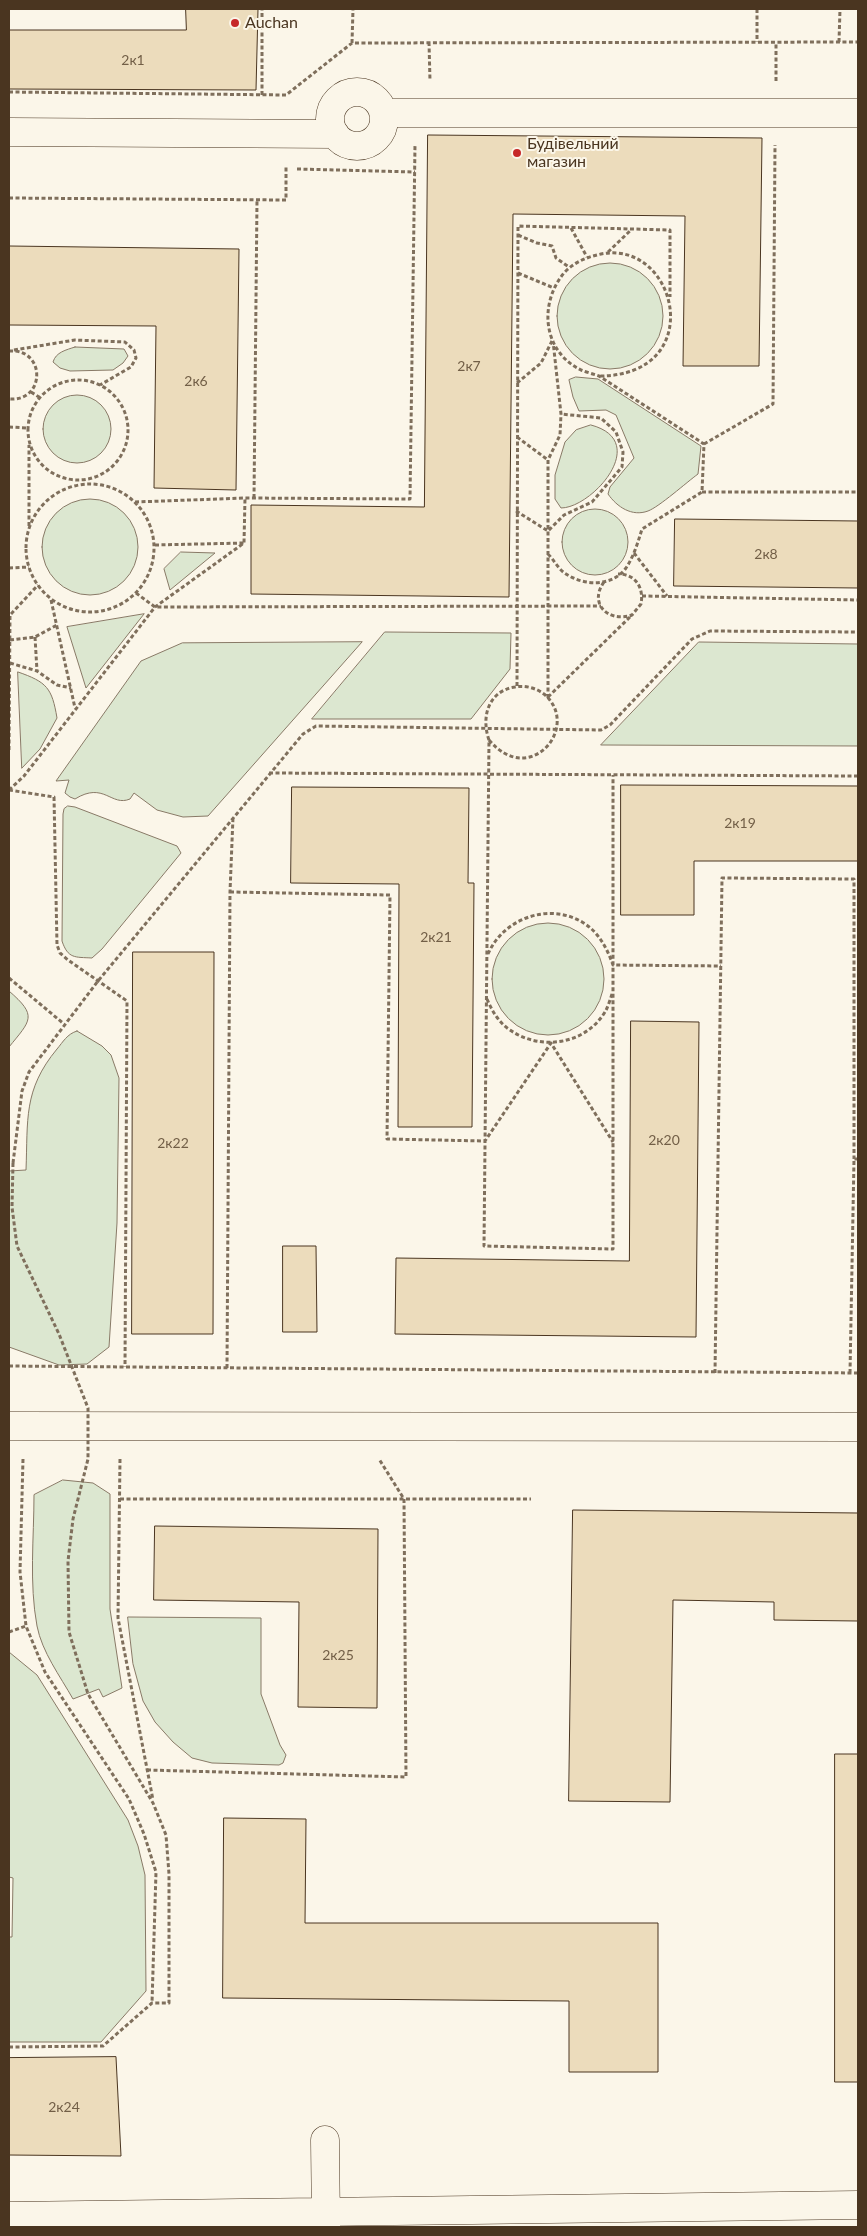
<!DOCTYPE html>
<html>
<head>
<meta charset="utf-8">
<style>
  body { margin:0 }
  #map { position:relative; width:867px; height:2236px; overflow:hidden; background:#fbf6e9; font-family:Lato,sans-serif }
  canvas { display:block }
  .frame { position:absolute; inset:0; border:10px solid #4a3520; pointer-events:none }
</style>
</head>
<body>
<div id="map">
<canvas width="867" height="2236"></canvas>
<div class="frame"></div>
</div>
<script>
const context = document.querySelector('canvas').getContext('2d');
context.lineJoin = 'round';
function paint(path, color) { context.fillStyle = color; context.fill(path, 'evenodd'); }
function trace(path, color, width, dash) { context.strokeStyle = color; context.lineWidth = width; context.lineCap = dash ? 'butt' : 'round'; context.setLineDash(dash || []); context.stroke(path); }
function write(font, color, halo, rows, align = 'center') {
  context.font = font + ' Lato,sans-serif'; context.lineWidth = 4; context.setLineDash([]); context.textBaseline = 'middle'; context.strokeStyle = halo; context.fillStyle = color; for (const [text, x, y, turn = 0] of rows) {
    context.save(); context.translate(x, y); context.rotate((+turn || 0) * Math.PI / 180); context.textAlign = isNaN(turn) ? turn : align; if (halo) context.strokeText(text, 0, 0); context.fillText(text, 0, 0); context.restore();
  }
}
const green = new Path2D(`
  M557 316a53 53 0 1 1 106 0a53 53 0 1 1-106 0Z
  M 75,347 L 124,349 L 128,356 L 123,363 L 113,370 L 70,371 L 60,368 L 53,362 C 56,352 66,350 75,347 Z
  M 576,377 L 598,379 L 701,446 L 698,474 C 687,482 659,507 648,511 C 632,517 617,507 608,494 L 610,487 L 634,458 L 616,415 L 606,410 L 579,411 L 573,397 L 569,380 Z
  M43 429a34 34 0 1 1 68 0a34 34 0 1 1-68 0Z
  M 591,425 C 652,441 592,508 561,508 L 555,499 L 555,475 L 565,442 L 576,430 Z
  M42 547a48 48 0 1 1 96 0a48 48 0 1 1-96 0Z
  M562 542a33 33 0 1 1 66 0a33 33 0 1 1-66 0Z
  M 181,552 L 215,553 L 170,590 L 164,569 Z
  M 144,614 L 86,688 L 67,627 Z
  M 385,632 L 511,633 L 510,669 L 471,719 L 312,719 Z
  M 362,642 L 208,816 L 183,817 L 157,810 L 134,793 L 130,799 C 111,807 104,781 75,799 L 70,797 L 65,793 L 69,780 L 56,781 L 141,661 L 182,643 Z
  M 699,642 L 858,644 L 858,746 L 601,745 Z
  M 18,672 C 47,682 52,688 57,718 L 40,749 L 22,768 Z
  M 68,806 L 75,807 L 177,846 L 181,853 L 102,949 L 92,958 C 75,957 68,959 62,941 L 63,814 L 64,809 Z
  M492 979a56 56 0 1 1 112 0a56 56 0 1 1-112 0Z
  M 9,991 C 38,1016 31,1020 9,1047 Z
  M 77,1031 L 102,1046 L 111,1055 L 119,1078 L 117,1223 L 109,1347 L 87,1364 L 59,1365 L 9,1347 L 9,1171 L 26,1170 C 28,1120 23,1090 57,1049 C 63,1042 67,1034 77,1031 Z
  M 63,1480 L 93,1483 L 110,1494 L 110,1609 L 122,1688 L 103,1697 L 99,1689 L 73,1699 C 60,1676 42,1652 37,1626 C 29,1583 34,1538 34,1495 Z
  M 128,1617 L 261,1618 L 261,1694 L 280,1745 L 286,1755 L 283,1763 L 279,1765 L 212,1763 L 192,1758 L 173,1742 L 155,1722 L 143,1701 L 133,1664 Z
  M 9,1652 L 37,1675 L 128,1820 L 138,1846 L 145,1875 L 146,1991 L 101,2042 L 9,2042 L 9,1937 L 12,1937 L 13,1878 L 9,1877 Z`);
const building = new Path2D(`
  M 186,9 L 258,9 L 256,90 L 9,89 L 9,30 L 186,30 Z
  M 428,135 L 762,138 L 759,366 L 683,366 L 685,216 L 513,214 L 509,597 L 251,594 L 251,505 L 424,507 Z
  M 9,246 L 239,249 L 236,490 L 154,488 L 156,326 L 9,325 Z
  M 675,519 L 858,521 L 858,588 L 674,586 Z
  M 621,785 L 858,786 L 858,861 L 694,861 L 694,915 L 621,915 Z
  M 292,787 L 469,788 L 468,883 L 474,883 L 472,1127 L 398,1127 L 399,884 L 291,883 Z
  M 133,952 L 214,952 L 213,1334 L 132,1334 Z
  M 631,1021 L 699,1022 L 696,1337 L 395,1334 L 396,1258 L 629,1261 Z
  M 283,1246 L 316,1246 L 317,1332 L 283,1332 Z
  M 573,1510 L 858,1513 L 858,1621 L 774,1620 L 774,1602 L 673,1600 L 670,1802 L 569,1801 Z
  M 155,1526 L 378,1529 L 377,1708 L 298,1707 L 299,1602 L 154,1600 Z
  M 835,1754 L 858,1754 L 858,2082 L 835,2082 Z
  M 224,1818 L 306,1819 L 305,1923 L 658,1923 L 658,2072 L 569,2072 L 569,2001 L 223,1998 Z
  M 116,2057 L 121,2156 L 9,2155 L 9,2058 Z`);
const path = new Path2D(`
  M 757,9 L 757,42
  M 429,42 L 430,81
  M 839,42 L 840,9
  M 352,43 L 353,9
  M 776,81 L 776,42
  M 9,92 L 286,95 L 352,43 L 858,42
  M 262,95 L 262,9
  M 297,169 L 415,172
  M 9,198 L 286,200 L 286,166
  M 571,228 L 587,257
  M 518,235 L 537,243 L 552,246 L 556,258 L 569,267
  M 608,252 L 632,229
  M 518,273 L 554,288
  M 14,350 L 75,340 L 125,342 L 134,350 L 136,358 L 131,367 L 100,385
  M 9,351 C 46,348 46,402 9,399
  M28 430a50 50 0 1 1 100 0a50 50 0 1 1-100 0Z
  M 517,383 L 541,363 L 552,341
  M 31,392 L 39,397
  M 9,427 L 27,428
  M 517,437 L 548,460
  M 704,444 L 773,404 L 775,145
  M26 548a64 64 0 1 1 128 0a64 64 0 1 1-128 0Z
  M 702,492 L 858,492
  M 254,498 L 257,200
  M 135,502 L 245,498 L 410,499 L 415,145
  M 516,511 L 548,531 L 564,515 L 592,502 L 622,467 L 623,452 L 616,432 L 601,418 L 561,414
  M 29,526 L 29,445
  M 155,545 L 244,543
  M 634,553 L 667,596
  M 548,554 C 554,560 559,570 566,574 C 584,586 612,587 626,568 C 634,556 638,542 642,529 L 702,492 L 704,444 L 599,376 C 593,374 586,372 581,370 C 542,351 539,303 564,273 C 574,262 587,257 601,254 C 678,239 709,376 599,376
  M 9,568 L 29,567
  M 604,582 C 588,604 609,623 632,615 L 641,604 C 644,588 636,574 618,574
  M 136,593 L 155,607 L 601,606
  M 642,596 L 858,600
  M 51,600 L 75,708
  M 35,637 L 37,671
  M 10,640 L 35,637 L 57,625
  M 10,663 L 37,671 L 57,685 L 71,688
  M 517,686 L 518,226 L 670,230 L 670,297
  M 548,697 L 631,616
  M 548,698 L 548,460 L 560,435 L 561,414 L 553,341
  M 489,740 C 530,789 582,726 544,694 C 536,688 525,685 515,687 C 488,691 481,717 489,740 L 484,1246 L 613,1249 L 613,775
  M 9,750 L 10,615 L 38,585
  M 269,773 L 858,776
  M 9,790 L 54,797 L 57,945 L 60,953 L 68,960 L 127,1001 L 125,1367
  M 9,790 L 24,776 L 155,607 L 244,543 L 245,498
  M 230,892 L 390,895 L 387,1139 L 485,1141 L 551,1043 L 613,1142
  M 488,954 C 503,919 548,902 582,922 C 598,931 607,948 613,965 L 721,966
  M 9,978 L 64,1024
  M 487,999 C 492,1011 499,1023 510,1030 C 540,1051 585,1045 605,1012 C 608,1007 610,1000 612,994
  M 13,1163 L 22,1091 L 29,1072 L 98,981 L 303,734 L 316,726 L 601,730 L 610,725 L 692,639 L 710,631 L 858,632
  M 9,1366 L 858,1373
  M 227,1368 L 230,892 L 233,817
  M 715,1373 L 722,878 L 854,879 L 854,1159
  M 850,1373 L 854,1159 L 858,1159
  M 23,1459 L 20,1572 L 26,1626 L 45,1672 L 129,1799 L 144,1834 L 156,1872 L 152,2003
  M 120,1459 L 118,1618 L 153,1800
  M 120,1499 L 531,1499
  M 9,1632 L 26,1626
  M 147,1770 L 406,1777 L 404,1499 L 379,1459
  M 9,2047 L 103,2046 L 152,2003 L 169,2003 L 169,1874 L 166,1835 L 153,1803 L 88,1694`);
const minor = new Path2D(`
  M330 119a27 27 0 1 1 54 0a27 27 0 1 1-54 0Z
  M 384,113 L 858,113
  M 9,132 L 335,134
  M 9,1426 L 858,1427
  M 325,2140 L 326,2227
  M 9,2216 L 858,2205`);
const pathBridge = new Path2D(`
  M 13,1163 L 12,1207 L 17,1246 L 59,1334 L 88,1408 L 88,1459 L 73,1519 L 68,1561 L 69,1632 L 88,1694`);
const markers = [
  [235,23,5,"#c62828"],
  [517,153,5,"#c62828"]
];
const numberNames = [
  ["2к1",133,60],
  ["2к7",469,366],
  ["2к6",196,381],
  ["2к8",766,554],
  ["2к19",740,823],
  ["2к21",436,937],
  ["2к20",664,1140],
  ["2к22",173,1143],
  ["2к25",338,1655],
  ["2к24",64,2107]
];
const poiNames = [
  ["Auchan",245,23],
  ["Будівельний",527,144],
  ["магазин",527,162]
];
paint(green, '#dce7d0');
trace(green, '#887966', 1);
paint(building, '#ecdcbc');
trace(building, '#4a3520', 1);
trace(minor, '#4a3520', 29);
trace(path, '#7f6f5c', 3, [4, 2.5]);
trace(minor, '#fbf6e9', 28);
trace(pathBridge, '#7f6f5c', 3, [4, 2.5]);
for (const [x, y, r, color] of markers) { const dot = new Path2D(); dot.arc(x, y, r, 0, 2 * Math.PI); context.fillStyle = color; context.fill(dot); trace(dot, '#fbf6e9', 2); }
write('14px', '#725f47', null, numberNames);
write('16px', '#4a3520', '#fbf6e9', poiNames, 'left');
</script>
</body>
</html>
